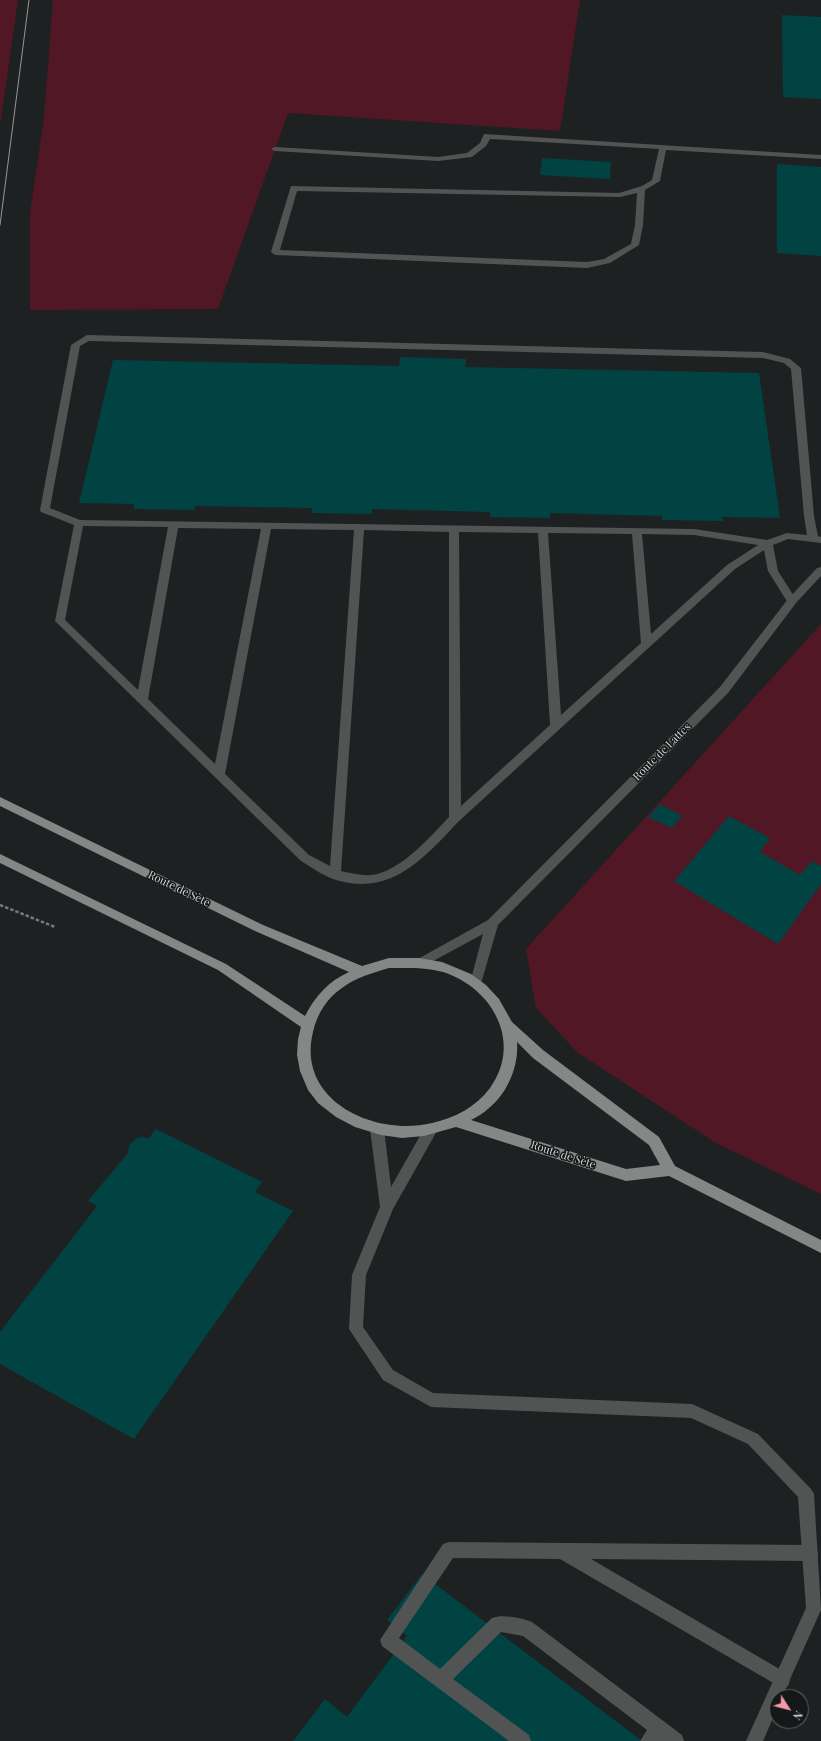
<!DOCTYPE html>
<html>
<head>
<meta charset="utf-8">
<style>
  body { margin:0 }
  #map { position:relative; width:821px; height:1741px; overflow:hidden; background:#1e2121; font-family:"Playfair Display",serif }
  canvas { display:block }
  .north { position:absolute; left:769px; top:1689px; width:40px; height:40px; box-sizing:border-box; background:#151818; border:1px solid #626464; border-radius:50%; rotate:126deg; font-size:11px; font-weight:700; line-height:16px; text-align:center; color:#d5d7d7 }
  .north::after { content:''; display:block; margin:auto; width:14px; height:18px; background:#f39aa9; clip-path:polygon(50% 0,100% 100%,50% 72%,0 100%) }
</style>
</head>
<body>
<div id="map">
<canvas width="821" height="1741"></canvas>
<div class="north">N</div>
</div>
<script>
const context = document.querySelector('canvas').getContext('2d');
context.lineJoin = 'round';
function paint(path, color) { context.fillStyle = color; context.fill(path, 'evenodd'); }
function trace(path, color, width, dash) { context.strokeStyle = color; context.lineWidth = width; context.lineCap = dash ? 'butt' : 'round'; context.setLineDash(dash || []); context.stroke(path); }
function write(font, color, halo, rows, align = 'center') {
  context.font = font + ' "Playfair Display",serif'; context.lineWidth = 3; context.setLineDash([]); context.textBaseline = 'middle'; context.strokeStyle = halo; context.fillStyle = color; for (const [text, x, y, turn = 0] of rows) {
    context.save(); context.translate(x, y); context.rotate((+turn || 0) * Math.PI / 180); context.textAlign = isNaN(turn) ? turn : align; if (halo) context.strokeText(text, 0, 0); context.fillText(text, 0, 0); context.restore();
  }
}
const green = new Path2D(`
  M 0,0 L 18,0 L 0,126 Z
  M 53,0 L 580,0 L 560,131 L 288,113 L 218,309 L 30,310 L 30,213 L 44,118 Z
  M 821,624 L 821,1194 L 716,1143 L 578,1053 L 536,1008 L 526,949 Z`);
const building = new Path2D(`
  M 782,15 L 821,17 L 821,99 L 783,97 Z
  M 542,158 L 611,162 L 610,179 L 540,175 Z
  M 777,164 L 821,167 L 821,256 L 777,253 Z
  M 400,357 L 466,359 L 465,367 L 759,373 L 780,518 L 722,517 L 723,521 L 662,520 L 662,516 L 550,513 L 550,518 L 490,517 L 490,512 L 372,509 L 372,514 L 312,513 L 312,508 L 195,506 L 195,510 L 134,509 L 134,504 L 79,503 L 113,360 L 399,366 Z
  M 660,804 L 682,816 L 672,828 L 648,817 Z
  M 729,816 L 770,838 L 760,852 L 800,875 L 812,861 L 821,866 L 821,884 L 778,944 L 674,881 Z
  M 156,1129 L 262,1182 L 255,1192 L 293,1211 L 134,1439 L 0,1364 L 0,1332 L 97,1206 L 88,1201 L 128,1153 L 129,1145 L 137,1138 L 143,1137 L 148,1139 Z
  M 422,1574 L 642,1741 L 293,1741 L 325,1699 L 347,1717 L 407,1636 L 387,1620 Z`);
const path = new Path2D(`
  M 0,905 L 55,927`);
const lane = new Path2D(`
  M 484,134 L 821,155 L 821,159 L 666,150 L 660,181 L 645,190 L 643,225 L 639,245 L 610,263 L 587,268 L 275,255 L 271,252 L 291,186 L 619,193 L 642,186 L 652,180 L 659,149 L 490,139 L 486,146 L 472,157 L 438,161 L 275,151 L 271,149 L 275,147 L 438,157 L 467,153 L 480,143 ZM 297,191 L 620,197 L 637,193 L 635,225 L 631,244 L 604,259 L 587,262 L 280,250 Z
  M 87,335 L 763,352 L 790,359 L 801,368 L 814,516 L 818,536 L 821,537 L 821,543 L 788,539 L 773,545 L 778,571 L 797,601 L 796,603 L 788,603 L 768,571 L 764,550 L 735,569 L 459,821 C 423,859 390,898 333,879 C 322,875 311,867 301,861 L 55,621 L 74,525 L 41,512 L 40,510 L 71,345 ZM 89,341 L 763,358 L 784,363 L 791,369 L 804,516 L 807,535 L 787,533 L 767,540 L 694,529 L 80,520 L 50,508 L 80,346 ZM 83,526 L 168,527 L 138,690 L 65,620 ZM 178,528 L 261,529 L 215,764 L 148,699 ZM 271,529 L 354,530 L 330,866 L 309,855 L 225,774 ZM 364,530 L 449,532 L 449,817 C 430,837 401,871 372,875 C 363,876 350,873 341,871 ZM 459,532 L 538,533 L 550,725 L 461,806 ZM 548,533 L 632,534 L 641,643 L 561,715 ZM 642,534 L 694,535 L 758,545 L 727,565 L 651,634 Z
  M 449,1542 L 810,1545 L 816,1547 L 818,1553 L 816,1559 L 810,1561 L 591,1559 L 788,1674 L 790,1680 L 788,1686 L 782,1688 L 560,1559 L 453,1558 L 399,1638 L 440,1669 L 492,1618 C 503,1614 521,1618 532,1622 L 682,1735 L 684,1741 L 640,1741 L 647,1730 L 523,1636 L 501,1632 L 453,1679 L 529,1735 L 531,1741 L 509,1741 L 382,1646 L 380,1640 L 443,1544 Z`);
const street = new Path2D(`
  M 821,567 L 821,576 L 796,603 L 728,693 L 498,925 L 480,987 L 476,988 L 472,987 L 470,983 L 483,934 L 424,966 L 420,968 L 416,966 L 414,963 L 416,960 L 488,920 L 720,687 L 788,599 L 817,568 Z
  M 377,1123 L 382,1125 L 384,1129 L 391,1187 L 425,1127 L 430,1125 L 435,1127 L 437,1131 L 393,1209 L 366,1275 L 363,1327 L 393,1370 L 433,1393 L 692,1404 L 758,1434 L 811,1489 L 814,1494 L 821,1610 L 782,1697 L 777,1697 L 777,1709 L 763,1741 L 746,1741 L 806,1608 L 798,1497 L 748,1444 L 691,1418 L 431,1407 L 383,1380 L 349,1329 L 352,1275 L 380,1207 L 370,1129 L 372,1125 Z`);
const primary = new Path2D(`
  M 0,797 L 263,925 L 362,966 L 389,958 L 419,958 L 442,962 L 471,974 L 486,985 L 499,999 L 512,1022 L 543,1050 L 659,1137 L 675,1166 L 821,1240 L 821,1253 L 669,1176 L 626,1181 L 456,1127 L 424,1136 L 402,1138 L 381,1135 L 355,1127 L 336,1117 L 318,1103 L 308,1090 L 300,1071 L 297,1055 L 298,1039 L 301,1027 L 218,970 L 0,863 L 0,854 L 226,964 L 305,1016 C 315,996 329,981 349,972 L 255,931 L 0,806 ZM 389,968 C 407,968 426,967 443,972 C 493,988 523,1043 490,1088 C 476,1107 455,1118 432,1123 C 375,1137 296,1101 313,1032 C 317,1014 327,998 342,988 C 356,977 373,973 389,968 ZM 517,1042 L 533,1058 L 649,1145 L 660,1165 L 626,1169 L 471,1120 C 477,1117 484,1113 489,1108 C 508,1093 519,1065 517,1042 Z`);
const tram = new Path2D(`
  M 0,225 L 29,0`);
const streetNames = [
  ["Route de Lattes",662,752,-45],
  ["Route de Sète",179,889,26],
  ["Route de Sète",563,1155,18]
];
paint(green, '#511725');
paint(building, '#004342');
trace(path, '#787a7a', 2.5, [3.5, 2]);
paint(lane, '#525454');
paint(street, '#525454');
paint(primary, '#838786');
trace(tram, '#959797', 1);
write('11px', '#d5d7d7', '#151818', streetNames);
</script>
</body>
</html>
